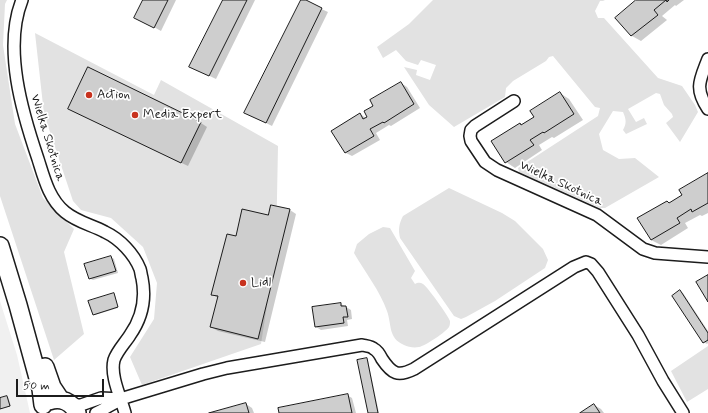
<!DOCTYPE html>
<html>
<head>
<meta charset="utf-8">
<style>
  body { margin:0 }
  #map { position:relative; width:708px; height:413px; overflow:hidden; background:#fff; font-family:Mynerve,sans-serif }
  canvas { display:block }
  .scale { position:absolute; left:16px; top:379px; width:88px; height:18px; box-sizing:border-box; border:2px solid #1c1c1c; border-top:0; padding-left:5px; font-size:12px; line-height:14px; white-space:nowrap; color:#1c1c1c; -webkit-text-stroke:3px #fff; paint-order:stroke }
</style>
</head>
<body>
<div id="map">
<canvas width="708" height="413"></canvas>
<div class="scale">50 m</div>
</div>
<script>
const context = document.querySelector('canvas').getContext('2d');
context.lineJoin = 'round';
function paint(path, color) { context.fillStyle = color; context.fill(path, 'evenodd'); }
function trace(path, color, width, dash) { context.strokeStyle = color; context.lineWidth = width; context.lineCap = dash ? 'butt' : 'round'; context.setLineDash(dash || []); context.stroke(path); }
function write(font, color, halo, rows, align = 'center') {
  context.font = font + ' Mynerve,sans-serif'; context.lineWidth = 3.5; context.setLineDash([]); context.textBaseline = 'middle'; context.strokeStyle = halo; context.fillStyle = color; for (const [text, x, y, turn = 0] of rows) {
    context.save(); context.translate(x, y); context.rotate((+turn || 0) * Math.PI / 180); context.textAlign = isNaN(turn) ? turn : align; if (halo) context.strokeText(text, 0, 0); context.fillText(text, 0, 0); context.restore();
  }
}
const built = new Path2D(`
  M 0,301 L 17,355 L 30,413 L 0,413 Z`);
const green = new Path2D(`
  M 0,0 L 7,0 L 5,4 L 3,45 L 15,124 L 43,198 L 74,229 L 64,252 L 84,334 L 54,360 L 0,196 Z
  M 433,0 L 605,0 L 603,1 L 600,1 L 595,11 L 598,18 L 604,18 L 658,78 L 682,86 L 695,105 L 698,112 L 680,142 L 666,123 L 673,117 L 672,114 L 664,105 L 660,94 L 656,93 L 628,109 L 636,122 L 644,118 L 647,124 L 626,134 L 623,130 C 627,123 626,119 623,112 L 613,111 L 599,134 L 603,150 L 619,159 L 635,158 L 659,177 L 605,208 L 600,208 L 519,172 L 518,168 L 598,116 L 600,108 L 595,107 L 553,56 L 549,57 L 546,61 L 513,81 L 506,88 L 505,97 L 454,127 L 429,105 L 404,67 L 417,70 L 416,75 L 430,80 L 436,65 L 421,60 L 418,65 L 406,61 L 396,50 L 383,58 L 377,47 L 409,24 Z
  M 35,33 L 154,95 L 161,80 L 278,146 L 276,248 L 261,344 L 142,385 L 130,357 L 154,319 L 157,283 L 143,247 L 111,218 L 81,210 L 73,201 L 44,114 Z
  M 449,188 L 502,213 L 515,221 L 543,249 L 548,260 L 545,268 L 495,301 L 466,317 L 461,319 L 454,316 L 400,238 C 398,229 399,224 403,216 Z
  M 383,227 L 390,228 L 415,271 L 411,278 L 415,284 C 417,283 420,282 423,284 C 427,286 449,317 450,321 C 450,323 450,325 449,327 C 446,332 425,346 419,347 C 414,348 408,347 404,345 C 388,338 392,325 387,311 C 380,291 365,272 354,253 L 357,244 L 369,234 Z
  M 708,346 L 708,389 L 687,402 L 671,371 Z`);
const shadow = new Path2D(`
  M 144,0 L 176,0 L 161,31 L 136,17 Z
  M 224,0 L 255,0 L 216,79 L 197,70 Z
  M 302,0 L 328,12 L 272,126 L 252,116 Z
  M 637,0 L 684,0 L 676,6 L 675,5 L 662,16 L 667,20 L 641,41 L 632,36 L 616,18 Z
  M 401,83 L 407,87 L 420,108 L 391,126 L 389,125 L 376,133 L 380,140 L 352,156 L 346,153 L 333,131 L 360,114 L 366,118 L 375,106 Z
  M 560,93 L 569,99 L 583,120 L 554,138 L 552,137 L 539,145 L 542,150 L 515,168 L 506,162 L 520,124 L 523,126 L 536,117 Z
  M 76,112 L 201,123 L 207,127 L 188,166 Z
  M 708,174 L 708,213 L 702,216 L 700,215 L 685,223 L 688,228 L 661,245 L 651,240 L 667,202 L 670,203 L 684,195 Z
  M 272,206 L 290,210 L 296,214 L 265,342 L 218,331 L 211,327 L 218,298 L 213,295 L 237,237 L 269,216 Z
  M 111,257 L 114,259 L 118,273 L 93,280 L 89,278 Z
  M 680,291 L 683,293 L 708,331 L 708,343 L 707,344 L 703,342 Z
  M 113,294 L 115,295 L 118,308 L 95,315 L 94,314 Z
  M 341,304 L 351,310 L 352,319 L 347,320 L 348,326 L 321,330 L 316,327 Z
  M 367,359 L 368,360 L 379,413 L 369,413 Z
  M 347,395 L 352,398 L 356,413 L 280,413 Z
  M 7,397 L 8,397 L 11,406 L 0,409 L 0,399 Z
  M 246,404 L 252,408 L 254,413 L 213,413 Z
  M 594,405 L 601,409 L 604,413 L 581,413 Z`);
const building = new Path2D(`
  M 143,0 L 168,0 L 154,28 L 134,18 Z
  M 223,0 L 247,0 L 209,76 L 189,67 Z
  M 301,0 L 306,0 L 322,8 L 266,123 L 244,113 Z
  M 636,0 L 669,0 L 667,2 L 666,0 L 654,10 L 658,15 L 631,36 L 615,18 Z
  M 88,67 L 201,122 L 181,163 L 68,109 Z
  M 401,82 L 414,104 L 384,123 L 383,122 L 370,129 L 374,136 L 345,153 L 331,131 L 360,113 L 363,119 L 367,117 L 364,111 L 373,106 L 370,100 Z
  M 560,92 L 574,114 L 544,133 L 543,132 L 530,140 L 534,145 L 505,163 L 491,141 L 520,123 L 521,125 L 534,117 L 530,111 Z
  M 708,173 L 708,203 L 692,212 L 691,209 L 677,218 L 680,223 L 651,240 L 637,218 L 667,201 L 669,203 L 682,195 L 679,190 Z
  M 271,205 L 290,209 L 258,339 L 210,327 L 218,296 L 211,295 L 227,234 L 236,236 L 242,209 L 268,215 Z
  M 111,256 L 116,271 L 89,279 L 84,264 Z
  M 708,275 L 708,302 L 696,282 Z
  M 680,290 L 708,333 L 708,340 L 703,343 L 672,296 Z
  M 114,293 L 118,307 L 93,315 L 88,301 Z
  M 341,303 L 341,306 L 346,306 L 348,317 L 343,317 L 344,323 L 315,327 L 312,307 Z
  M 367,358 L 378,413 L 368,413 L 357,360 Z
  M 348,394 L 352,413 L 279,413 L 278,408 Z
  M 7,396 L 10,406 L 0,409 L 0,398 Z
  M 246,403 L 249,413 L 209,413 Z
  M 594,404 L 600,413 L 580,413 Z`);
const street = new Path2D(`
  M 22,0 C 3,48 22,112 38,159 C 44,178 49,199 65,212 C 77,222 92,225 105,232 C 120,239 134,254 140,269 C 141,272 141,275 142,278 C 146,298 142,318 130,335 C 125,343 117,351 114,360 C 110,376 121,398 125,413
  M 708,59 C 700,80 694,88 708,109
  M 514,101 L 475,126 L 471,130 L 470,136 L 471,141 L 485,162 L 497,170 L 597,215 L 643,249 L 655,253 L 708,257
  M 72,405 L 81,405 L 101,398 L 121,399
  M 96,413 C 107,408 116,401 127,397 L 203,374 L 227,368 L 362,345 C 366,346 371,346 374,349 C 378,351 380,355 382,359 C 392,374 398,377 414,369 L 574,267 L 586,262 L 591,264 L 598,272 L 638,335 L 663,381 L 683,413`);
const primary = new Path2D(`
  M 0,246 L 18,305 L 41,389 L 43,405
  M 45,367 L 52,387 L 60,399
  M 49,401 C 61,397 72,402 77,413`);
const markers = [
  [89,95,4,"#c8321e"],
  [135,115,4,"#c8321e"],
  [243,283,4,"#c8321e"]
];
const poiNames = [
  ["Action",97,95],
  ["Media Expert",143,115],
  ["Lidl",251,283]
];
const streetNames = [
  ["Wielka Skotnica",47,138,73],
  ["Wielka Skotnica",561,184,25]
];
paint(built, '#f0f0f0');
paint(green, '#e2e2e2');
paint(shadow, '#0003');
paint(building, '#cecece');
trace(building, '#1c1c1c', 1);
trace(street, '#1c1c1c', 14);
trace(primary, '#1c1c1c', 20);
trace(street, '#fff', 11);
trace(primary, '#fff', 17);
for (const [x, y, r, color] of markers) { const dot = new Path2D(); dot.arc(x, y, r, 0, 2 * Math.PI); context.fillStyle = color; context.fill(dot); trace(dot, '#fff', 1.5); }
write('13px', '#1c1c1c', '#fff', poiNames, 'left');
write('13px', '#1c1c1c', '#fff', streetNames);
</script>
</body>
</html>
